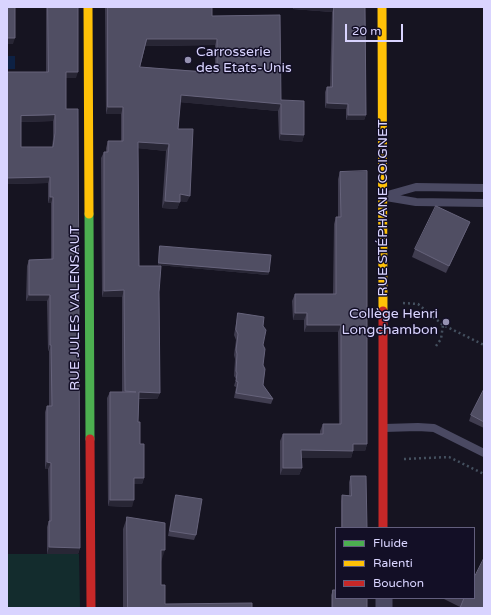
<!DOCTYPE html>
<html>
<head>
<meta charset="utf-8">
<style>
  body { margin:0 }
  #map { position:relative; width:491px; height:615px; overflow:hidden; background:#161421; font-family:"Varela Round",sans-serif }
  canvas { display:block }
  .frame { position:absolute; inset:0; border:8px solid #d9d4ff; pointer-events:none }
  .legend { position:absolute; left:335px; top:527px; width:140px; height:72px; box-sizing:border-box; background:#130f26; border:1px solid #625e7d; margin:0; padding:5px 7px; list-style:none; font-size:12px; color:#d9d4ff }
  .legend li { display:flex; align-items:center; gap:8px; height:20px }
  .legend b { width:20px; border:1px solid #625e7d }
  .scale { position:absolute; left:345px; top:24px; width:58px; height:18px; box-sizing:border-box; border:2px solid #d9d4ff; border-top:0; padding-left:5px; font-size:12px; line-height:14px; white-space:nowrap; color:#d9d4ff; -webkit-text-stroke:3px #130f26; paint-order:stroke }
</style>
</head>
<body>
<div id="map">
<canvas width="491" height="615"></canvas>
<div class="frame"></div>
<ul class="legend">
<li><b style="height:5px;background:#4caf50"></b>Fluide</li>
<li><b style="height:5px;background:#ffc107"></b>Ralenti</li>
<li><b style="height:5px;background:#c62828"></b>Bouchon</li>
</ul>
<div class="scale">20 m</div>
</div>
<script>
const context = document.querySelector('canvas').getContext('2d');
context.lineJoin = 'round';
function paint(path, color) { context.fillStyle = color; context.fill(path, 'evenodd'); }
function trace(path, color, width, dash) { context.strokeStyle = color; context.lineWidth = width; context.lineCap = dash ? 'butt' : 'round'; context.setLineDash(dash || []); context.stroke(path); }
function write(font, color, halo, rows, align = 'center') {
  context.font = font + ' "Varela Round",sans-serif'; context.lineWidth = 3; context.setLineDash([]); context.textBaseline = 'middle'; context.strokeStyle = halo; context.fillStyle = color; for (const [text, x, y, turn = 0] of rows) {
    context.save(); context.translate(x, y); context.rotate((+turn || 0) * Math.PI / 180); context.textAlign = isNaN(turn) ? turn : align; if (halo) context.strokeText(text, 0, 0); context.fillText(text, 0, 0); context.restore();
  }
}
const green = new Path2D(`
  M 7,554 L 79,554 L 80,608 L 7,608 Z`);
const water = new Path2D(`
  M 7,56 L 15,56 L 15,69 L 7,69 Z`);
const path = new Path2D(`
  M 403,303 L 418,304 L 443,325 L 484,345
  M 436,346 L 441,339 L 443,325
  M 404,459 L 449,457 L 484,474`);
const lane = new Path2D(`
  M 384,196 L 416,187 L 484,188
  M 386,197 L 416,202 L 484,203
  M 384,428 L 418,427 L 434,428 L 484,453`);
const street = new Path2D(`
  M 384,598 L 384,608`);
const fast = new Path2D(`
  M 89,214 L 90,439`);
const slow = new Path2D(`
  M 88,7 L 89,214
  M 382,7 L 383,311`);
const jam = new Path2D(`
  M 383,311 L 383,528
  M 90,439 L 91,608`);
const wall = new Path2D(`
  M 46,7 L 78,7 L 76,78 L 66,78 L 66,109 L 80,548 L 78,554 L 47,554 L 47,527 L 49,521 L 48,469 L 45,469 L 45,412 L 47,406 L 49,406 L 49,351 L 48,351 L 47,301 L 26,301 L 27,266 L 29,260 L 51,259 L 51,203 L 48,203 L 48,183 L 7,184 L 7,72 L 46,72 ZM 53,121 L 53,139 L 52,147 L 21,147 L 21,122 Z
  M 105,7 L 212,7 L 212,16 L 281,100 L 304,135 L 302,142 L 279,140 L 278,111 L 180,102 L 178,129 L 187,202 L 180,201 L 177,209 L 162,208 L 166,151 L 138,148 L 139,266 L 159,292 L 160,393 L 157,399 L 139,399 L 138,422 L 140,444 L 144,478 L 142,484 L 134,484 L 132,507 L 108,506 L 107,398 L 110,392 L 122,392 L 122,297 L 102,297 L 101,158 L 104,152 L 106,152 L 106,148 L 108,141 L 121,141 L 121,114 L 106,114 ZM 215,45 L 215,72 L 140,67 L 145,46 Z
  M 293,7 L 365,7 L 366,115 L 364,120 L 346,120 L 346,109 L 325,108 L 325,92 L 327,87 L 330,87 L 332,12 L 293,9 Z
  M 340,172 L 367,444 L 365,451 L 353,451 L 351,458 L 301,458 L 302,468 L 299,475 L 280,475 L 280,441 L 283,434 L 320,434 L 320,431 L 323,424 L 339,424 L 338,332 L 304,332 L 304,320 L 293,320 L 292,301 L 295,294 L 333,294 L 334,224 L 336,217 L 338,217 L 338,179 Z
  M 467,229 L 446,273 L 412,257 L 415,249 Z
  M 160,246 L 269,272 L 268,275 L 158,265 L 159,249 Z
  M 238,313 L 263,326 L 263,385 L 273,399 L 271,404 L 234,398 L 236,387 L 234,386 L 236,379 L 234,376 L 235,359 L 234,355 L 236,340 L 234,335 L 237,318 Z
  M 484,389 L 484,428 L 469,421 L 471,415 Z
  M 351,476 L 367,528 L 341,528 L 341,501 L 342,495 L 349,495 L 349,482 Z
  M 176,495 L 196,535 L 194,540 L 168,536 L 174,500 Z
  M 127,517 L 161,560 L 161,585 L 165,604 L 252,608 L 123,608 L 123,529 Z
  M 333,590 L 367,608 L 331,608 L 331,595 Z
  M 442,598 L 474,598 L 460,607 Z`);
const shadedWall = new Path2D(`
  M 294,7 L 334,7 L 332,12 L 293,9 Z
  M 7,38 L 15,38 L 13,44 L 7,44 Z
  M 147,39 L 217,39 L 215,45 L 144,46 Z
  M 66,72 L 78,72 L 76,78 L 63,78 Z
  M 181,95 L 281,104 L 278,111 L 178,102 Z
  M 327,103 L 348,104 L 346,109 L 325,108 Z
  M 108,107 L 123,107 L 121,114 L 106,114 Z
  M 55,115 L 53,121 L 19,122 L 21,116 Z
  M 348,115 L 366,115 L 364,120 L 346,120 Z
  M 281,134 L 304,135 L 302,142 L 279,140 Z
  M 138,142 L 169,144 L 166,151 L 136,148 Z
  M 50,177 L 48,183 L 7,184 L 7,178 Z
  M 180,194 L 190,196 L 187,202 L 178,201 Z
  M 50,197 L 53,197 L 51,203 L 48,203 Z
  M 165,201 L 180,202 L 177,209 L 162,208 Z
  M 470,222 L 467,229 L 446,273 L 449,266 Z
  M 159,263 L 269,272 L 268,275 L 158,265 Z
  M 124,290 L 122,297 L 102,297 L 104,291 Z
  M 29,295 L 50,295 L 47,301 L 26,301 Z
  M 295,313 L 307,313 L 304,320 L 293,320 Z
  M 307,325 L 341,325 L 338,332 L 304,332 Z
  M 50,345 L 51,345 L 49,351 L 48,351 Z
  M 139,392 L 160,393 L 157,399 L 136,398 Z
  M 353,444 L 367,444 L 365,451 L 351,451 Z
  M 301,450 L 353,451 L 351,458 L 299,458 Z
  M 47,462 L 51,463 L 48,469 L 45,469 Z
  M 283,468 L 302,468 L 299,475 L 280,475 Z
  M 134,478 L 144,478 L 142,484 L 132,484 Z
  M 110,500 L 134,500 L 132,507 L 108,506 Z
  M 49,547 L 80,548 L 78,554 L 47,554 Z
  M 161,550 L 165,550 L 161,562 Z`);
const building = new Path2D(`
  M 7,7 L 15,7 L 15,38 L 7,38 Z
  M 48,7 L 78,7 L 78,72 L 66,72 L 66,109 L 78,109 L 80,548 L 49,547 L 49,521 L 51,521 L 51,463 L 47,462 L 47,406 L 52,406 L 51,345 L 50,345 L 50,295 L 29,295 L 29,260 L 53,259 L 53,197 L 50,197 L 50,177 L 7,178 L 7,72 L 48,72 ZM 55,115 L 55,133 L 53,147 L 21,147 L 21,116 Z
  M 108,7 L 212,7 L 212,16 L 280,15 L 281,100 L 304,101 L 304,135 L 281,134 L 281,104 L 181,95 L 178,129 L 193,129 L 190,196 L 180,194 L 180,202 L 165,201 L 169,144 L 138,142 L 139,266 L 161,266 L 159,292 L 160,393 L 139,392 L 138,422 L 140,422 L 140,444 L 144,444 L 144,478 L 134,478 L 134,500 L 110,500 L 110,392 L 136,392 L 125,391 L 124,290 L 104,291 L 104,152 L 108,152 L 108,141 L 123,141 L 123,107 L 108,107 ZM 147,39 L 217,39 L 217,73 L 140,67 Z
  M 334,7 L 365,7 L 366,115 L 348,115 L 348,104 L 327,103 L 327,87 L 332,87 Z
  M 367,171 L 367,444 L 353,444 L 353,451 L 301,450 L 302,468 L 283,468 L 283,434 L 323,434 L 323,424 L 341,424 L 341,325 L 307,325 L 307,313 L 295,313 L 295,294 L 336,294 L 336,217 L 341,217 L 340,172 Z
  M 436,206 L 470,222 L 449,266 L 415,249 Z
  M 160,246 L 271,255 L 269,272 L 159,263 Z
  M 238,313 L 264,317 L 263,326 L 266,330 L 263,345 L 265,349 L 263,365 L 265,369 L 263,385 L 273,399 L 236,393 L 238,382 L 236,381 L 237,373 L 236,371 L 237,354 L 236,350 L 238,334 L 236,330 Z
  M 484,389 L 484,422 L 471,415 Z
  M 351,476 L 366,476 L 367,528 L 342,528 L 342,495 L 351,496 Z
  M 176,495 L 202,499 L 196,535 L 170,531 Z
  M 127,517 L 165,523 L 165,550 L 161,550 L 161,585 L 165,585 L 165,604 L 252,603 L 252,608 L 128,608 Z
  M 484,558 L 484,608 L 460,608 L 464,598 L 474,598 L 474,578 Z
  M 333,590 L 336,590 L 336,598 L 367,598 L 367,608 L 333,608 Z`);
const markers = [
  [188,60,4,"#9591b1"],
  [446,322,4,"#9591b1"]
];
const poiNames = [
  ["Carrosserie",196,52],
  ["des Etats-Unis",196,68],
  ["Collège Henri",438,314,"right"],
  ["Longchambon",438,330,"right"]
];
const streetNames = [
  ["RUE STÉPHANE COIGNET",383,208,-90],
  ["RUE JULES VALENSAUT",75,308,-90]
];
paint(green, '#132c2d');
paint(water, '#0d2144');
trace(path, '#44505f', 2.5, [2, 3]);
trace(lane, '#4a4962', 8);
trace(street, '#4a4962', 17);
trace(fast, '#4caf50', 9);
trace(slow, '#ffc107', 9);
trace(jam, '#c62828', 9);
paint(wall, '#403d50');
paint(shadedWall, '#282635');
paint(building, '#504e63');
trace(building, '#66637b', 1);
for (const [x, y, r, color] of markers) { const dot = new Path2D(); dot.arc(x, y, r, 0, 2 * Math.PI); context.fillStyle = color; context.fill(dot); trace(dot, '#130f26', 1.5); }
write('14px', '#d9d4ff', '#130f26', poiNames, 'left');
write('14px', '#d9d4ff', '#130f26', streetNames);
</script>
</body>
</html>
